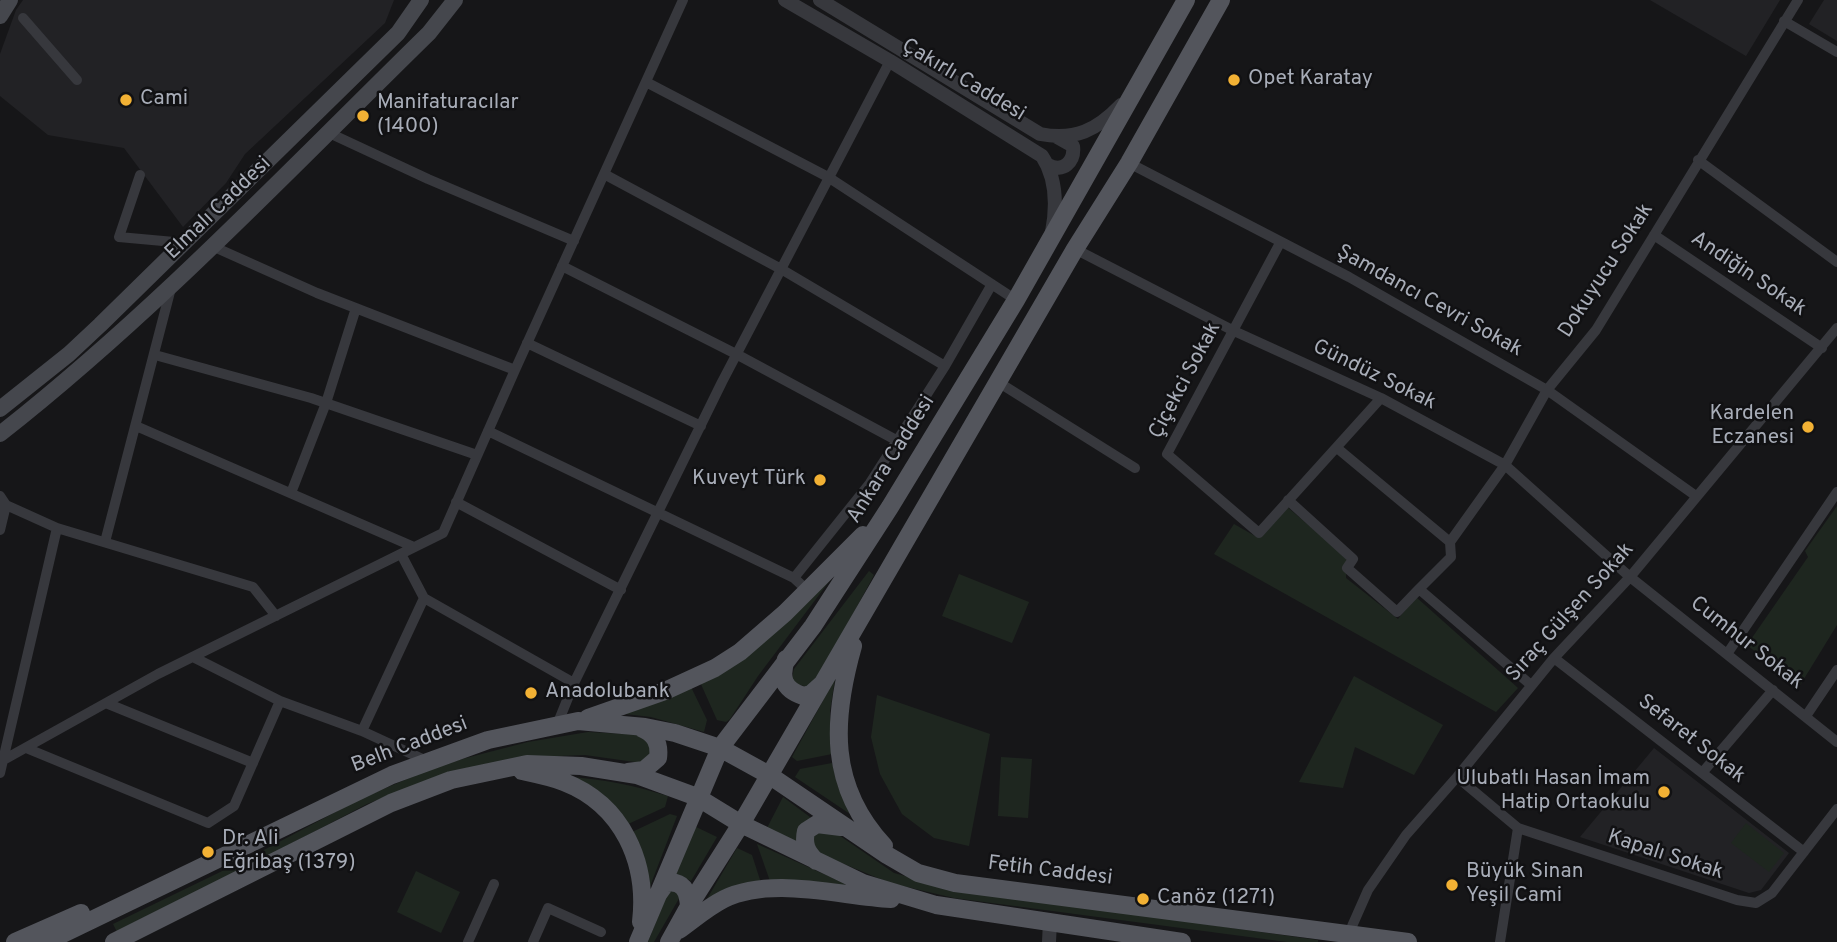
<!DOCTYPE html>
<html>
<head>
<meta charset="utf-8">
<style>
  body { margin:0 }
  canvas { display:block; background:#161618 }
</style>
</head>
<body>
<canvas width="1837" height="942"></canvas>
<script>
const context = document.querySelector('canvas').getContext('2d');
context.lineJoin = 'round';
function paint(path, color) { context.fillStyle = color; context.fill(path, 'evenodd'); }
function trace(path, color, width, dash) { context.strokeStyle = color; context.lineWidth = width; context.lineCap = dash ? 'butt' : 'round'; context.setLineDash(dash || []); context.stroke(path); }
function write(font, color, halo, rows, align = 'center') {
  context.font = font + ' Overpass,sans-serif'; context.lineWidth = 5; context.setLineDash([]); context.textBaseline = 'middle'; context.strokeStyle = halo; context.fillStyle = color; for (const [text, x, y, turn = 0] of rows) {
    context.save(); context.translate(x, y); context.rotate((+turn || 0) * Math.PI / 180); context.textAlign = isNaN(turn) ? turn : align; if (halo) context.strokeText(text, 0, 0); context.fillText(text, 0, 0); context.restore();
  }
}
const built = new Path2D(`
  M 23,0 L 394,0 L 385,23 L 245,154 L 226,183 L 183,227 L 124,148 L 48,135 L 0,96 L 0,54 L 16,10 Z
  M 1650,0 L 1780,0 L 1746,56 Z
  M 1824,0 L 1837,0 L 1837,41 L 1809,24 Z
  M 1654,748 L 1789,853 L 1761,890 L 1749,893 L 1580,837 Z`);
const green = new Path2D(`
  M 1286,506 L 1346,557 L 1346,578 L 1398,619 L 1416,597 L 1518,688 L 1496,712 L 1214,554 L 1234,524 L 1255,536 Z
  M 1837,506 L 1837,625 L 1799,687 L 1747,645 L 1808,557 L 1805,551 Z
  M 837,571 L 758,676 L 730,719 L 726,722 L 717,720 L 700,682 Z
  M 869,571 L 874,575 L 817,681 L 809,687 L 795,684 L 792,678 L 794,669 Z
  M 959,574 L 1029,602 L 1012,643 L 942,616 Z
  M 1354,676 L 1443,725 L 1414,775 L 1355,747 L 1343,788 L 1299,782 Z
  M 835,679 L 830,711 L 832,754 L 797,761 L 792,757 Z
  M 691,687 L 707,720 L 704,732 L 651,717 L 625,714 Z
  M 877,695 L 990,734 L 969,846 L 934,838 L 902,814 L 880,774 L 871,737 Z
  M 588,732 L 643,735 L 653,751 L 642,763 L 585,755 L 531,757 L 448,772 L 367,804 L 118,934 L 113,924 L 245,860 L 362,798 L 443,764 L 528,742 Z
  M 1001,757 L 1032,759 L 1028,818 L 998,816 Z
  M 832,763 L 838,786 L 850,814 L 795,777 L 800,769 Z
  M 570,777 C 604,779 635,786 668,796 L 665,807 L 626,825 Z
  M 783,797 L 814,820 L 797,843 L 767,828 Z
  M 670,814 L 677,816 L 649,889 L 630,833 Z
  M 1746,823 L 1784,853 L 1769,872 L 1731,843 Z
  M 694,826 L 717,837 L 691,881 L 675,873 Z
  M 830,829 L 894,873 L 954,889 L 1318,940 L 1318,942 L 1287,942 L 954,898 L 890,883 L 815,852 L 811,834 Z
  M 757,844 L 857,889 L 771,884 Z
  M 737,848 L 752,855 L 761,883 L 704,904 Z
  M 416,871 L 460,892 L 441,933 L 397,912 Z
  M 669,889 L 681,895 L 654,942 L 648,942 Z`);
const minor = new Path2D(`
  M 23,18 L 77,80
  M 1784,21 L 1837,52
  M 646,82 L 828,177 L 1016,300
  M 327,132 L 428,179 L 574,241
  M 1698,160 L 1837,262
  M 1129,163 L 1349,277 L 1547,390 L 1696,496
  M 604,174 L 781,269 L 945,366
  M 140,175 L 119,237 L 185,243
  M 1654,235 L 1822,348
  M 1280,243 L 1167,454 L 1259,533 L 1381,398
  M 212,246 L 317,293 L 515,370 L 683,0
  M 1075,249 L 1234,331 L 1381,398 L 1505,465 L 1630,577 L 1837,742
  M 562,266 L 738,355 L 896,440
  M 527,343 L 701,426
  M 155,355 L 311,398 L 477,455
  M 998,382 L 1135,468
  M 136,426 L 414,547
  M 488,431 L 794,578 L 807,590
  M 1337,448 L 1450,542
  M 291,493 L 326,403 L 356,308
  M 0,496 L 6,505 L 57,528 L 253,587 L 276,616
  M 1288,500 L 1353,559 L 1347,568 L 1397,612 L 1419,589 L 1531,685
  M 456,502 L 621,590
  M 0,509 L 6,505 L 0,530
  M 105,542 L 171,288
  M 401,554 L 424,598 L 574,683
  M 794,578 L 870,483 L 945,366 L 992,284
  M 1419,589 L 1451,557 L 1450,542 L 1505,465 L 1547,390 L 1596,330 L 1798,0
  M 1727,654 L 1837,492
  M 193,657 L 280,701 L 362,731 L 429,762
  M 1554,658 L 1804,852
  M 106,703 L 253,763
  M 1806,716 L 1837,670
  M 557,725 L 574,683 L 722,382 L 890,61
  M 362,731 L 424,598
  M 26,748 L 208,823 L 234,806 L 280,701
  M 0,762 L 158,674 L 443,533 L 515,370
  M 0,773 L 57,528
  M 1702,773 L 1773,690
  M 1457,777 L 1518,828 L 1737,900 L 1756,903 L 1772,893 L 1837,809
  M 1349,933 L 1368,890 L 1406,835 L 1457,777 L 1554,658 L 1630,577 L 1837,328
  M 468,942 L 494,884
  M 533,942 L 548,908 L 601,932
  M 1500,942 L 1518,828`);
const tertiary = new Path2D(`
  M 785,0 L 890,61 L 1042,156 C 1057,179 1057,206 1052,232
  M 820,0 L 1040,134 C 1075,141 1097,130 1121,105
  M 1048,165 C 1063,173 1075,162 1073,146 L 1057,137
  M 1049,942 L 1050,921`);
const secondary = new Path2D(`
  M 0,16 L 10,0
  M 0,409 L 69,354 L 100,325 L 398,33 L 421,0
  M 0,434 C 154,313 289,170 429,33 L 455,0`);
const primary = new Path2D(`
  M 853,646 C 832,720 828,786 884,846
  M 786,659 C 780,678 783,689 803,696 L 811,694 L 821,685
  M 588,718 L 665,691 L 715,668 L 740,652 L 785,613 L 863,535
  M 522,771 C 536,774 551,777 564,782 C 623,805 648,863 641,922
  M 628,772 L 644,770 L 658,758 C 660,743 655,734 641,728
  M 816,861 C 807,852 803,845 806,831 L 817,824 L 841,827
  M 659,893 L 666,883 C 683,880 688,891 689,906
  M 679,930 C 693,920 708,907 724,899 C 772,876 839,896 891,899
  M 15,942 L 81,913
  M 46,942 L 392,775 L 488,740 L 578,721 L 645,727 L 675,733 L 720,748 L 769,775 L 887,855 L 918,873 L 955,883 L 1408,942
  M 114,942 L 391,803 L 451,780 L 527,764 L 581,766 L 637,775 L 697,797 L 741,824 L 863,883 L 936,905 L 1182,942
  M 638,942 L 720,748 L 813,626 L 890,507 L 1016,300 L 1186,0
  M 669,942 L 689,906 L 741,824 L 1075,249 L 1129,163 L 1221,0`);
const markers = [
  [1234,80,7,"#f2b134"],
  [126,100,7,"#f2b134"],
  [363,116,7,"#f2b134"],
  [1808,427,7,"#f2b134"],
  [820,480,7,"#f2b134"],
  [531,693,7,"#f2b134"],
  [1664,792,7,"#f2b134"],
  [208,852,7,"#f2b134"],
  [1452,885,7,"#f2b134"],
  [1143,899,7,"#f2b134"]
];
const poiNames = [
  ["Opet Karatay",1248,80],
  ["Cami",140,100],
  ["Manifaturacılar",377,104],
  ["(1400)",377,128],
  ["Kardelen",1794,415,"right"],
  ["Eczanesi",1794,439,"right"],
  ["Kuveyt Türk",806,480,"right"],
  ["Anadolubank",545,693],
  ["Ulubatlı Hasan İmam",1650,780,"right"],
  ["Hatip Ortaokulu",1650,804,"right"],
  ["Dr. Ali",222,840],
  ["Eğribaş (1379)",222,864],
  ["Büyük Sinan",1466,873],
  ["Yeşil Cami",1466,897],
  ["Canöz (1271)",1157,899]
];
const streetNames = [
  ["Çakırlı Caddesi",963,81,31],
  ["Elmalı Caddesi",219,209,-44],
  ["Dokuyucu Sokak",1607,271,-57],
  ["Andiğin Sokak",1748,275,34],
  ["Şamdancı Cevri Sokak",1429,302,29],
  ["Gündüz Sokak",1374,376,26],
  ["Çiçekci Sokak",1186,381,-62],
  ["Ankara Caddesi",892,460,-58],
  ["Sıraç Gülşen Sokak",1571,613,-48],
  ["Cumhur Sokak",1746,644,38],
  ["Sefaret Sokak",1691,740,38],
  ["Belh Caddesi",410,746,-21],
  ["Kapalı Sokak",1665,856,18],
  ["Fetih Caddesi",1050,872,7]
];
paint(built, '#222225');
paint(green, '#1e261f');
trace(minor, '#37383d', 10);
trace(tertiary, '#37383d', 14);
trace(secondary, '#45474d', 16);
trace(primary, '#53555c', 18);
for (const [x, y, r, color] of markers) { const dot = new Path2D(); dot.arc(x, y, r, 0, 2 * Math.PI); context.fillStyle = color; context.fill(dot); trace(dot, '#111113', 2.5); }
write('21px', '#a8adb8', '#111113', poiNames, 'left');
write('21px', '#a8adb8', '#111113', streetNames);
</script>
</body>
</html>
